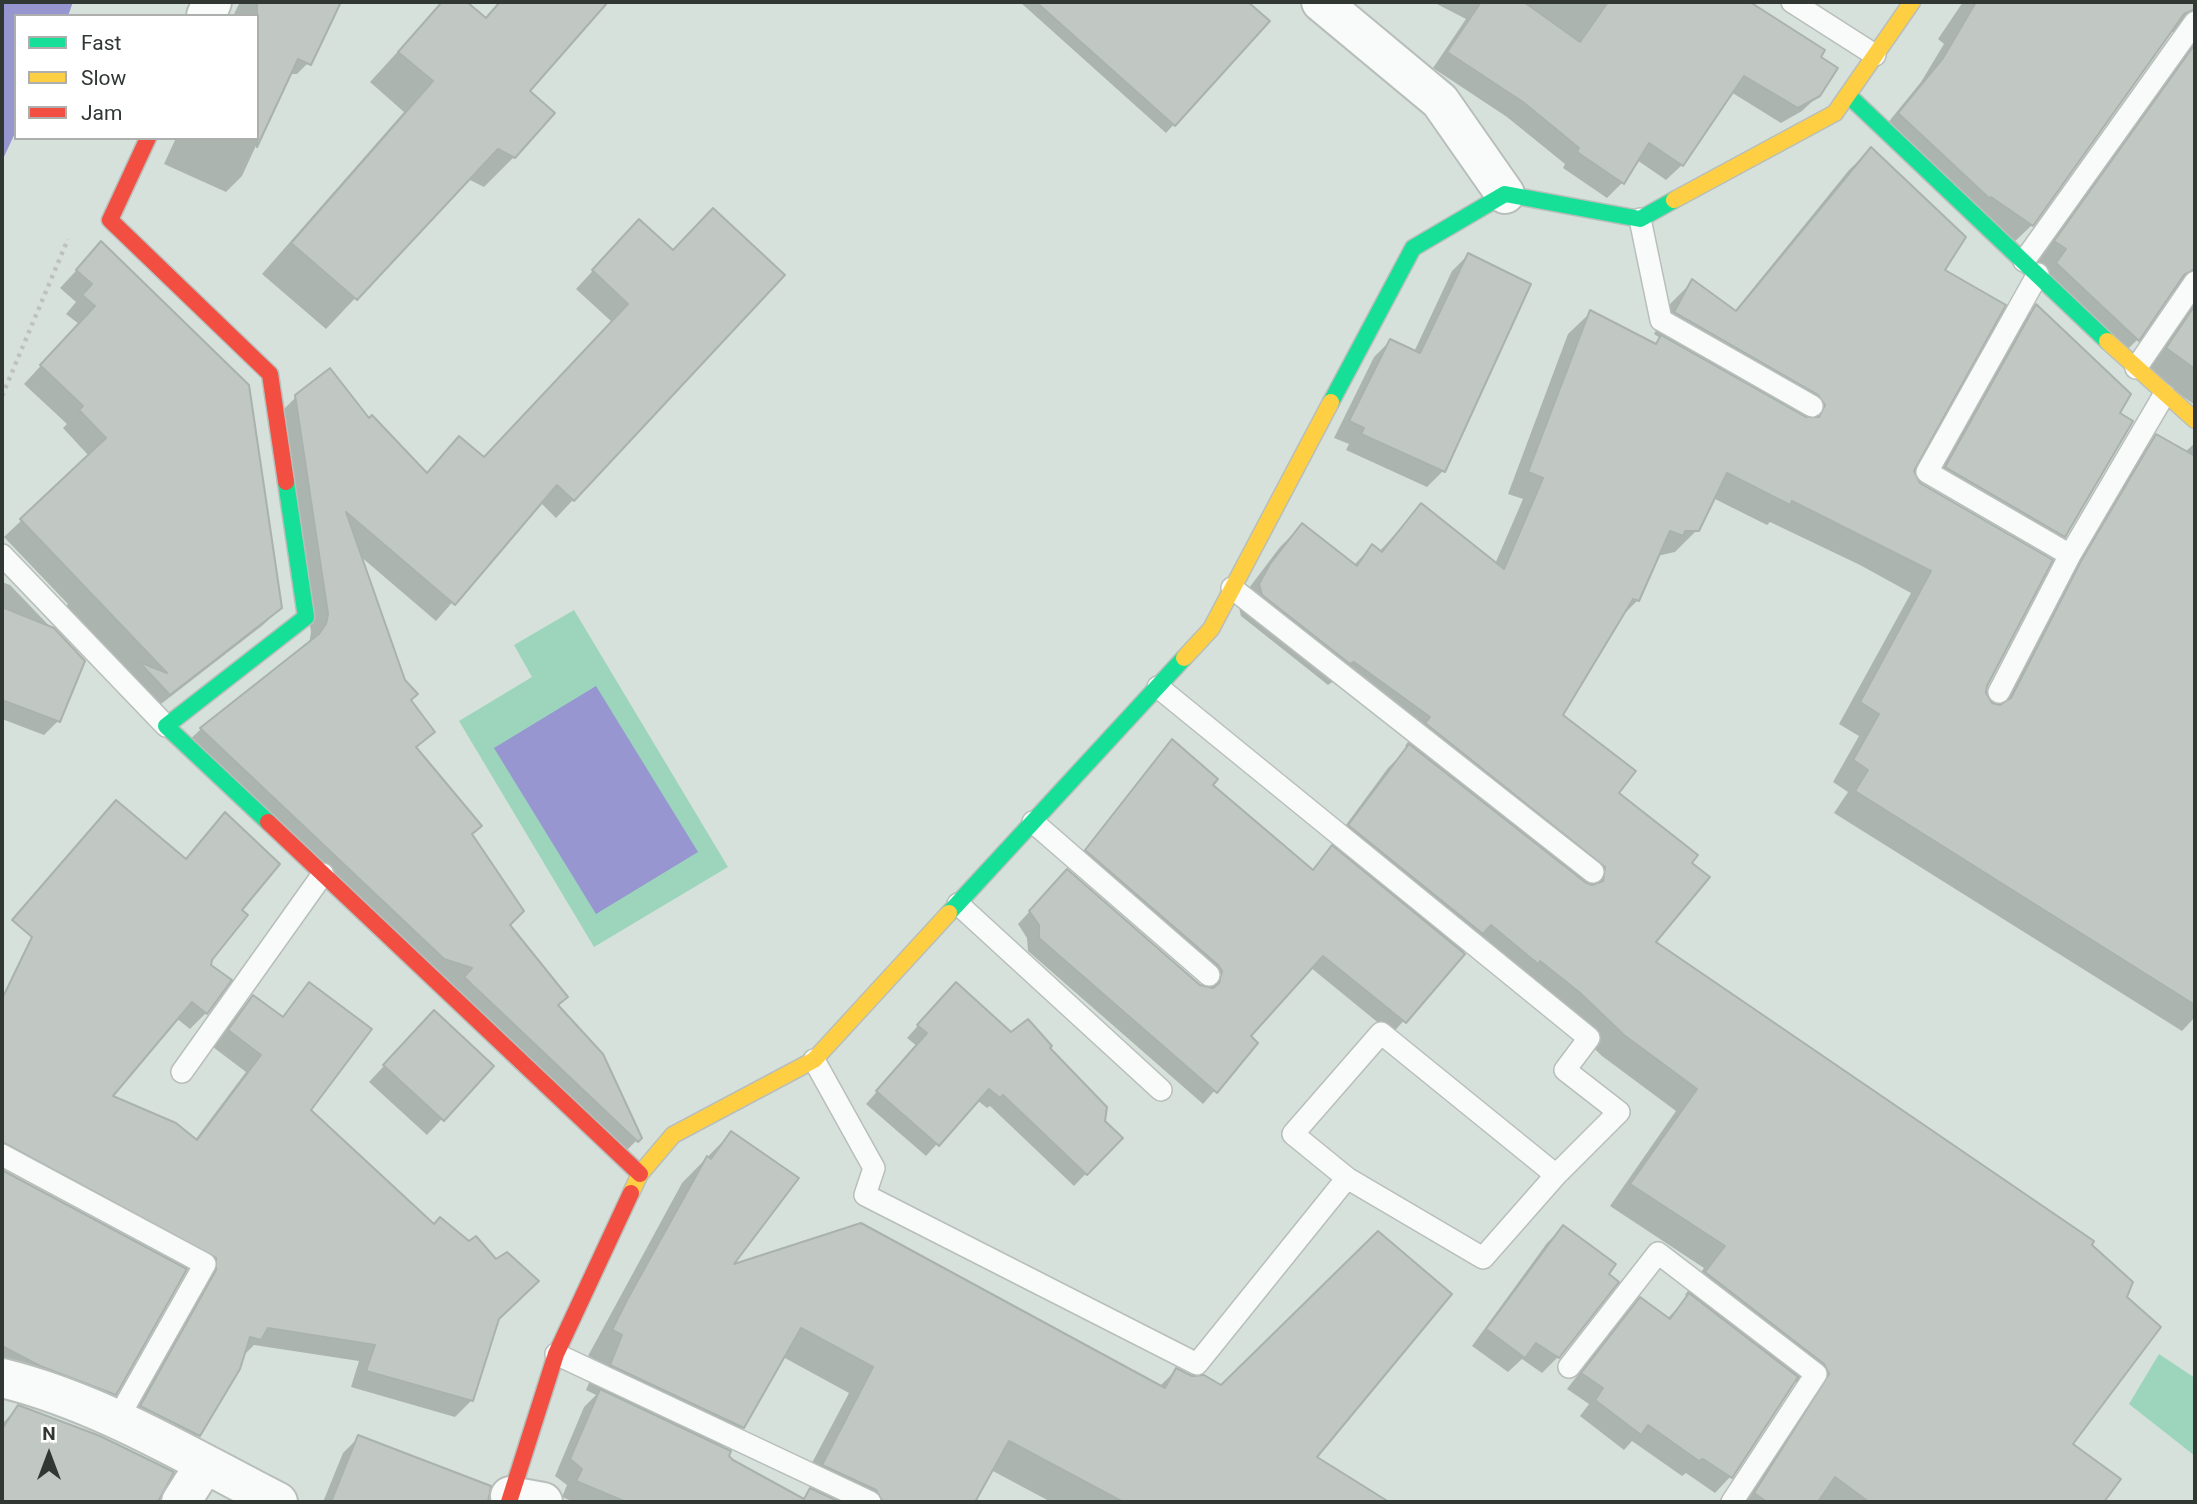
<!DOCTYPE html>
<html>
<head>
<meta charset="utf-8">
<style>
  body { margin:0 }
  #map { position:relative; width:2197px; height:1504px; overflow:hidden; background:#d7e1dc; font-family:Roboto,sans-serif }
  canvas { display:block }
  .frame { position:absolute; inset:0; border:4px solid #313834; pointer-events:none }
  .legend { position:absolute; left:14px; top:14px; width:245px; height:126px; box-sizing:border-box; background:#fff; border:2px solid #adafae; margin:0; padding:9px 12px; list-style:none; font-size:21px; color:#313834 }
  .legend li { display:flex; align-items:center; gap:14px; height:35px }
  .legend b { width:35px; border:2px solid #adafae }
  .north { position:absolute; left:14px; top:1420px; width:70px; height:70px; -webkit-text-stroke:5px #fff; paint-order:stroke; rotate:0deg; font-size:19px; font-weight:700; line-height:28px; text-align:center; color:#313834 }
  .north::after { content:''; display:block; margin:auto; width:24px; height:32px; background:#313834; clip-path:polygon(50% 0,100% 100%,50% 72%,0 100%) }
</style>
</head>
<body>
<div id="map">
<canvas width="2197" height="1504"></canvas>
<div class="frame"></div>
<ul class="legend">
<li><b style="height:9px;background:#16e098"></b>Fast</li>
<li><b style="height:9px;background:#ffcf43"></b>Slow</li>
<li><b style="height:9px;background:#f24e42"></b>Jam</li>
</ul>
<div class="north">N</div>
</div>
<script>
const context = document.querySelector('canvas').getContext('2d');
context.lineJoin = 'round';
function paint(path, color) { context.fillStyle = color; context.fill(path, 'evenodd'); }
function trace(path, color, width, dash) { context.strokeStyle = color; context.lineWidth = width; context.lineCap = dash ? 'butt' : 'round'; context.setLineDash(dash || []); context.stroke(path); }
const green = new Path2D(`
  M 574,610 L 728,867 L 594,947 L 459,721 L 532,677 L 514,645 Z
  M 2159,1354 L 2195,1378 L 2195,1456 L 2129,1404 Z`);
const water = new Path2D(`
  M 2,2 L 73,2 L 68,16 L 16,16 L 16,131 L 2,161 Z
  M 596,686 L 698,852 L 596,914 L 494,748 Z`);
const shadow = new Path2D(`
  M 240,2 L 339,2 L 313,58 L 297,74 L 289,74 L 242,176 L 226,192 L 164,164 L 176,138 L 257,138 L 257,16 L 233,16 Z
  M 443,2 L 465,2 L 484,19 L 499,2 L 606,2 L 527,91 L 514,157 L 484,187 L 468,179 L 326,329 L 262,274 L 404,112 L 370,82 Z
  M 1020,2 L 1246,2 L 1268,22 L 1166,133 Z
  M 1433,2 L 1730,2 L 1819,57 L 1819,95 L 1802,111 L 1781,123 L 1731,92 L 1682,165 L 1666,180 L 1637,160 L 1623,182 L 1607,198 L 1563,168 L 1565,164 L 1507,117 L 1433,68 L 1466,19 Z
  M 1963,2 L 2195,2 L 2195,405 L 2145,370 L 2182,293 L 2171,290 L 2137,340 L 2116,361 L 2034,263 L 2186,38 L 2170,31 L 2032,225 L 2010,246 L 1878,135 L 1921,82 L 1944,44 L 1938,39 Z
  M 1871,149 L 1942,270 L 1912,473 L 1985,686 L 1986,699 L 1997,706 L 2060,585 L 2135,458 L 2157,436 L 2185,452 L 2195,443 L 2195,1017 L 2182,1031 L 1834,813 L 1848,792 L 1833,782 L 1859,736 L 1839,724 L 1911,593 L 1860,565 L 1770,522 L 1767,525 L 1713,498 L 1697,530 L 1675,552 L 1657,556 L 1638,600 L 1619,619 L 1561,715 L 1617,793 L 1654,943 L 2071,1445 L 2119,1479 L 2102,1502 L 1742,1502 L 1807,1390 L 1794,1380 L 1730,1477 L 1715,1493 L 1686,1473 L 1682,1476 L 1632,1441 L 1624,1450 L 1580,1416 L 1589,1404 L 1567,1389 L 1624,1315 L 1640,1300 L 1667,1319 L 1688,1297 L 1685,1295 L 1704,1268 L 1610,1206 L 1676,1111 L 1602,1056 L 1558,1014 L 1469,946 L 1392,1034 L 1310,967 L 1248,1036 L 1256,1043 L 1203,1104 L 1028,951 L 1027,938 L 1018,924 L 1055,884 L 1200,987 L 1209,989 L 1210,984 L 1074,863 L 1161,753 L 1173,741 L 1210,785 L 1312,871 L 1388,768 L 1408,748 L 1405,746 L 1410,739 L 1332,682 L 1328,685 L 1241,616 L 1239,607 L 1249,588 L 1280,547 L 1302,525 L 1354,565 L 1372,546 L 1379,552 L 1421,505 L 1495,564 L 1523,499 L 1508,494 L 1568,334 L 1590,313 L 1654,345 L 1660,338 L 1654,334 L 1671,303 L 1692,282 L 1734,312 L 1849,170 Z
  M 622,239 L 673,252 L 573,500 L 556,518 L 540,502 L 436,621 L 360,556 L 408,700 L 433,731 L 415,749 L 470,835 L 507,925 L 640,1137 L 619,1158 L 183,746 L 201,729 L 309,644 L 311,632 L 278,415 L 296,397 L 369,421 L 426,474 L 459,438 L 484,459 L 612,322 L 576,289 Z
  M 101,244 L 281,607 L 263,625 L 152,711 L 87,641 L 78,650 L 50,622 L 68,604 L 4,537 L 89,456 L 63,428 L 67,424 L 24,384 L 79,324 L 66,314 L 76,302 L 60,288 Z
  M 1468,255 L 1443,471 L 1427,487 L 1346,450 L 1349,444 L 1334,438 L 1374,357 L 1390,341 L 1414,352 L 1452,271 Z
  M 2036,306 L 2064,536 L 2048,552 L 1930,483 L 2021,322 Z
  M 2,582 L 10,585 L 83,661 L 58,721 L 44,735 L 2,719 Z
  M 116,802 L 185,860 L 225,814 L 239,910 L 210,960 L 206,1013 L 190,1029 L 176,1018 L 110,1097 L 195,1140 L 246,1072 L 213,1047 L 237,1014 L 253,997 L 281,1018 L 310,984 L 309,1111 L 497,1320 L 472,1400 L 455,1417 L 351,1387 L 359,1361 L 254,1345 L 242,1357 L 198,1435 L 182,1452 L 125,1423 L 201,1274 L 14,1172 L 2,1159 L 2,1012 L 57,894 L 41,886 Z
  M 944,996 L 1011,1034 L 1048,1048 L 1103,1121 L 1120,1138 L 1074,1186 L 990,1106 L 987,1108 L 977,1100 L 926,1156 L 866,1104 L 917,1046 L 907,1038 Z
  M 419,1028 L 491,1066 L 427,1135 L 369,1082 Z
  M 731,1133 L 729,1268 L 1159,1387 L 1176,1370 L 1385,1502 L 1051,1502 L 991,1470 L 973,1502 L 851,1502 L 804,1478 L 849,1393 L 783,1357 L 743,1427 L 722,1448 L 732,1462 L 806,1502 L 574,1502 L 562,1497 L 567,1485 L 555,1476 L 584,1407 L 596,1395 L 586,1390 L 598,1361 L 588,1356 L 682,1183 Z
  M 2,1187 L 82,1228 L 115,1394 L 99,1409 L 2,1370 Z
  M 1563,1227 L 1558,1357 L 1542,1373 L 1522,1359 L 1508,1372 L 1472,1346 L 1547,1243 Z
  M 18,1407 L 172,1473 L 155,1502 L 2,1502 L 2,1424 Z
  M 359,1437 L 476,1482 L 468,1502 L 323,1502 L 343,1453 Z`);
const building = new Path2D(`
  M 257,2 L 341,2 L 311,65 L 298,59 L 257,147 Z
  M 442,2 L 467,2 L 486,18 L 500,2 L 608,2 L 530,91 L 555,113 L 515,158 L 498,149 L 357,300 L 291,243 L 433,81 L 398,52 Z
  M 1036,2 L 1248,2 L 1270,21 L 1175,126 Z
  M 1481,2 L 1524,2 L 1580,42 L 1608,2 L 1750,2 L 1825,50 L 1821,57 L 1838,68 L 1820,96 L 1798,108 L 1744,76 L 1683,166 L 1649,143 L 1624,184 L 1577,152 L 1579,148 L 1523,102 L 1447,52 Z
  M 1976,2 L 2195,2 L 2195,9 L 2184,14 L 2033,226 L 1991,197 L 1990,199 L 1898,113 L 1943,58 Z
  M 2195,44 L 2195,269 L 2184,275 L 2139,341 L 2056,263 L 2066,249 L 2054,241 Z
  M 1871,147 L 1966,237 L 1945,270 L 2006,305 L 1914,471 L 1920,483 L 2053,560 L 1987,686 L 1986,693 L 1992,703 L 2000,705 L 2011,698 L 2081,561 L 2156,434 L 2195,456 L 2195,1005 L 1855,791 L 1868,770 L 1853,760 L 1879,714 L 1860,702 L 1931,571 L 1792,501 L 1790,505 L 1727,473 L 1699,531 L 1685,531 L 1683,536 L 1670,531 L 1639,601 L 1633,599 L 1563,715 L 1636,771 L 1619,793 L 1698,855 L 1692,863 L 1710,877 L 1656,942 L 2094,1241 L 2092,1245 L 2133,1282 L 2127,1297 L 2161,1327 L 2073,1444 L 2121,1479 L 2104,1502 L 1869,1502 L 1835,1477 L 1818,1502 L 1767,1502 L 1754,1493 L 1829,1374 L 1824,1364 L 1705,1272 L 1725,1246 L 1630,1184 L 1697,1089 L 1624,1035 L 1579,992 L 1540,961 L 1538,964 L 1491,925 L 1483,934 L 1348,825 L 1409,744 L 1585,882 L 1592,885 L 1603,881 L 1605,867 L 1425,723 L 1430,717 L 1354,662 L 1350,664 L 1262,595 L 1259,584 L 1270,564 L 1302,523 L 1357,566 L 1372,544 L 1382,552 L 1421,503 L 1504,569 L 1543,478 L 1528,472 L 1590,310 L 1656,344 L 1661,335 L 1806,417 L 1819,417 L 1825,405 L 1818,395 L 1674,312 L 1692,279 L 1736,311 Z
  M 713,208 L 785,275 L 574,501 L 557,485 L 455,605 L 346,512 L 405,680 L 418,694 L 411,700 L 435,732 L 416,747 L 482,826 L 472,834 L 524,911 L 510,925 L 568,997 L 558,1005 L 603,1054 L 642,1138 L 638,1142 L 464,977 L 472,968 L 444,959 L 200,728 L 319,634 L 326,624 L 328,614 L 295,395 L 330,368 L 369,418 L 372,415 L 427,473 L 459,436 L 484,457 L 628,304 L 592,270 L 639,219 L 673,250 Z
  M 101,241 L 249,385 L 282,608 L 170,695 L 139,662 L 167,673 L 20,519 L 106,438 L 79,410 L 83,406 L 40,365 L 95,306 L 82,295 L 92,284 L 76,270 Z
  M 1468,253 L 1531,284 L 1445,472 L 1361,434 L 1364,428 L 1349,421 L 1390,339 L 1420,353 Z
  M 2036,304 L 2131,394 L 2120,413 L 2133,421 L 2065,537 L 1945,467 Z
  M 2195,305 L 2195,369 L 2166,348 Z
  M 2,607 L 54,628 L 85,661 L 60,722 L 2,700 Z
  M 1172,739 L 1218,779 L 1213,785 L 1313,870 L 1332,845 L 1465,954 L 1406,1023 L 1323,956 L 1251,1036 L 1258,1043 L 1217,1093 L 1039,938 L 1039,925 L 1029,911 L 1067,869 L 1200,985 L 1213,988 L 1219,983 L 1222,971 L 1218,965 L 1085,850 Z
  M 116,800 L 186,859 L 225,812 L 280,864 L 242,910 L 248,915 L 212,960 L 211,965 L 232,980 L 207,1014 L 192,1002 L 113,1096 L 176,1123 L 197,1140 L 261,1055 L 228,1030 L 253,995 L 283,1017 L 309,982 L 372,1029 L 311,1110 L 434,1224 L 440,1217 L 469,1241 L 476,1236 L 496,1259 L 507,1252 L 539,1281 L 499,1319 L 473,1401 L 366,1371 L 375,1345 L 268,1328 L 261,1340 L 250,1337 L 240,1369 L 200,1436 L 140,1406 L 216,1270 L 216,1258 L 2,1142 L 2,999 L 32,937 L 12,920 Z
  M 956,982 L 1011,1032 L 1028,1019 L 1052,1046 L 1050,1048 L 1107,1107 L 1105,1121 L 1123,1138 L 1087,1175 L 1003,1095 L 1000,1098 L 989,1089 L 939,1146 L 876,1091 L 927,1033 L 917,1025 Z
  M 434,1010 L 494,1066 L 444,1121 L 383,1065 Z
  M 731,1131 L 799,1178 L 734,1264 L 861,1223 L 1165,1388 L 1176,1368 L 1192,1376 L 1204,1375 L 1221,1385 L 1378,1231 L 1452,1294 L 1317,1457 L 1389,1502 L 1123,1502 L 1009,1441 L 975,1502 L 883,1502 L 876,1490 L 822,1465 L 873,1367 L 801,1328 L 744,1428 L 610,1365 L 622,1335 L 612,1330 L 627,1300 L 707,1156 L 711,1159 Z
  M 2,1170 L 187,1269 L 116,1395 L 40,1366 L 2,1346 Z
  M 1563,1225 L 1616,1264 L 1609,1274 L 1619,1282 L 1559,1358 L 1536,1343 L 1525,1358 L 1486,1329 Z
  M 1689,1293 L 1798,1377 L 1732,1478 L 1703,1459 L 1699,1461 L 1648,1425 L 1641,1435 L 1595,1400 L 1603,1388 L 1581,1373 L 1640,1297 L 1670,1319 Z
  M 600,1389 L 731,1451 L 729,1456 L 733,1460 L 804,1499 L 810,1488 L 840,1502 L 626,1502 L 576,1481 L 582,1469 L 570,1459 Z
  M 18,1405 L 100,1436 L 174,1472 L 158,1502 L 2,1502 L 2,1429 Z
  M 358,1435 L 491,1486 L 488,1502 L 331,1502 Z`);
const path = new Path2D(`
  M 2,396 L 68,239`);
const lane = new Path2D(`
  M 1792,2 L 1875,55
  M 1640,219 L 1661,320 L 1812,406
  M 2024,261 L 2195,22
  M 2038,274 L 1927,472 L 2070,555
  M 2136,368 L 2195,282
  M 2,555 L 166,726
  M 1232,588 L 1593,872
  M 1999,692 L 2070,555 L 2164,395
  M 1033,822 L 1209,975
  M 958,904 L 1161,1090
  M 814,1060 L 874,1168 L 865,1195 L 1197,1364 L 1347,1178 L 1293,1134 L 1381,1033 L 1556,1175 L 1619,1112 L 1565,1070 L 1589,1038 L 1158,687
  M 182,1072 L 323,874
  M 2,1155 L 205,1264 L 118,1418
  M 1347,1178 L 1483,1258 L 1556,1175
  M 556,1354 L 870,1502
  M 1569,1367 L 1658,1253 L 1816,1374 L 1732,1502`);
const street = new Path2D(`
  M 1321,2 L 1440,101 L 1505,194
  M 206,16 L 212,2
  M 2,1378 C 100,1402 188,1456 278,1502
  M 510,1496 L 543,1502
  M 181,1502 L 205,1464`);
const fast = new Path2D(`
  M 1848,95 L 2107,341
  M 1331,402 L 1413,248 L 1505,194 L 1640,219 L 1674,200
  M 268,822 L 166,726 L 306,617 L 286,482
  M 949,913 L 1184,658`);
const slow = new Path2D(`
  M 1674,200 L 1835,113 L 1912,2
  M 2107,341 L 2195,420
  M 1184,658 L 1211,629 L 1331,402
  M 631,1193 L 640,1174 L 673,1135 L 814,1060 L 949,913`);
const jam = new Path2D(`
  M 148,138 L 110,220 L 270,374 L 286,482
  M 268,822 L 640,1174
  M 509,1502 L 556,1354 L 631,1193`);
paint(green, '#9cd5bc');
paint(water, '#9796d1');
paint(shadow, '#0003');
paint(building, '#c1c8c4');
trace(building, '#aab2ae', 2);
trace(lane, '#b8bfbb', 24);
trace(street, '#b8bfbb', 42);
trace(fast, '#b8bfbb', 19);
trace(slow, '#b8bfbb', 19);
trace(jam, '#b8bfbb', 19);
trace(path, '#bec1c0', 4.5, [3.5, 5]);
trace(lane, '#f9fafa', 21);
trace(street, '#f9fafa', 38);
trace(fast, '#16e098', 16);
trace(slow, '#ffcf43', 16);
trace(jam, '#f24e42', 16);
</script>
</body>
</html>
